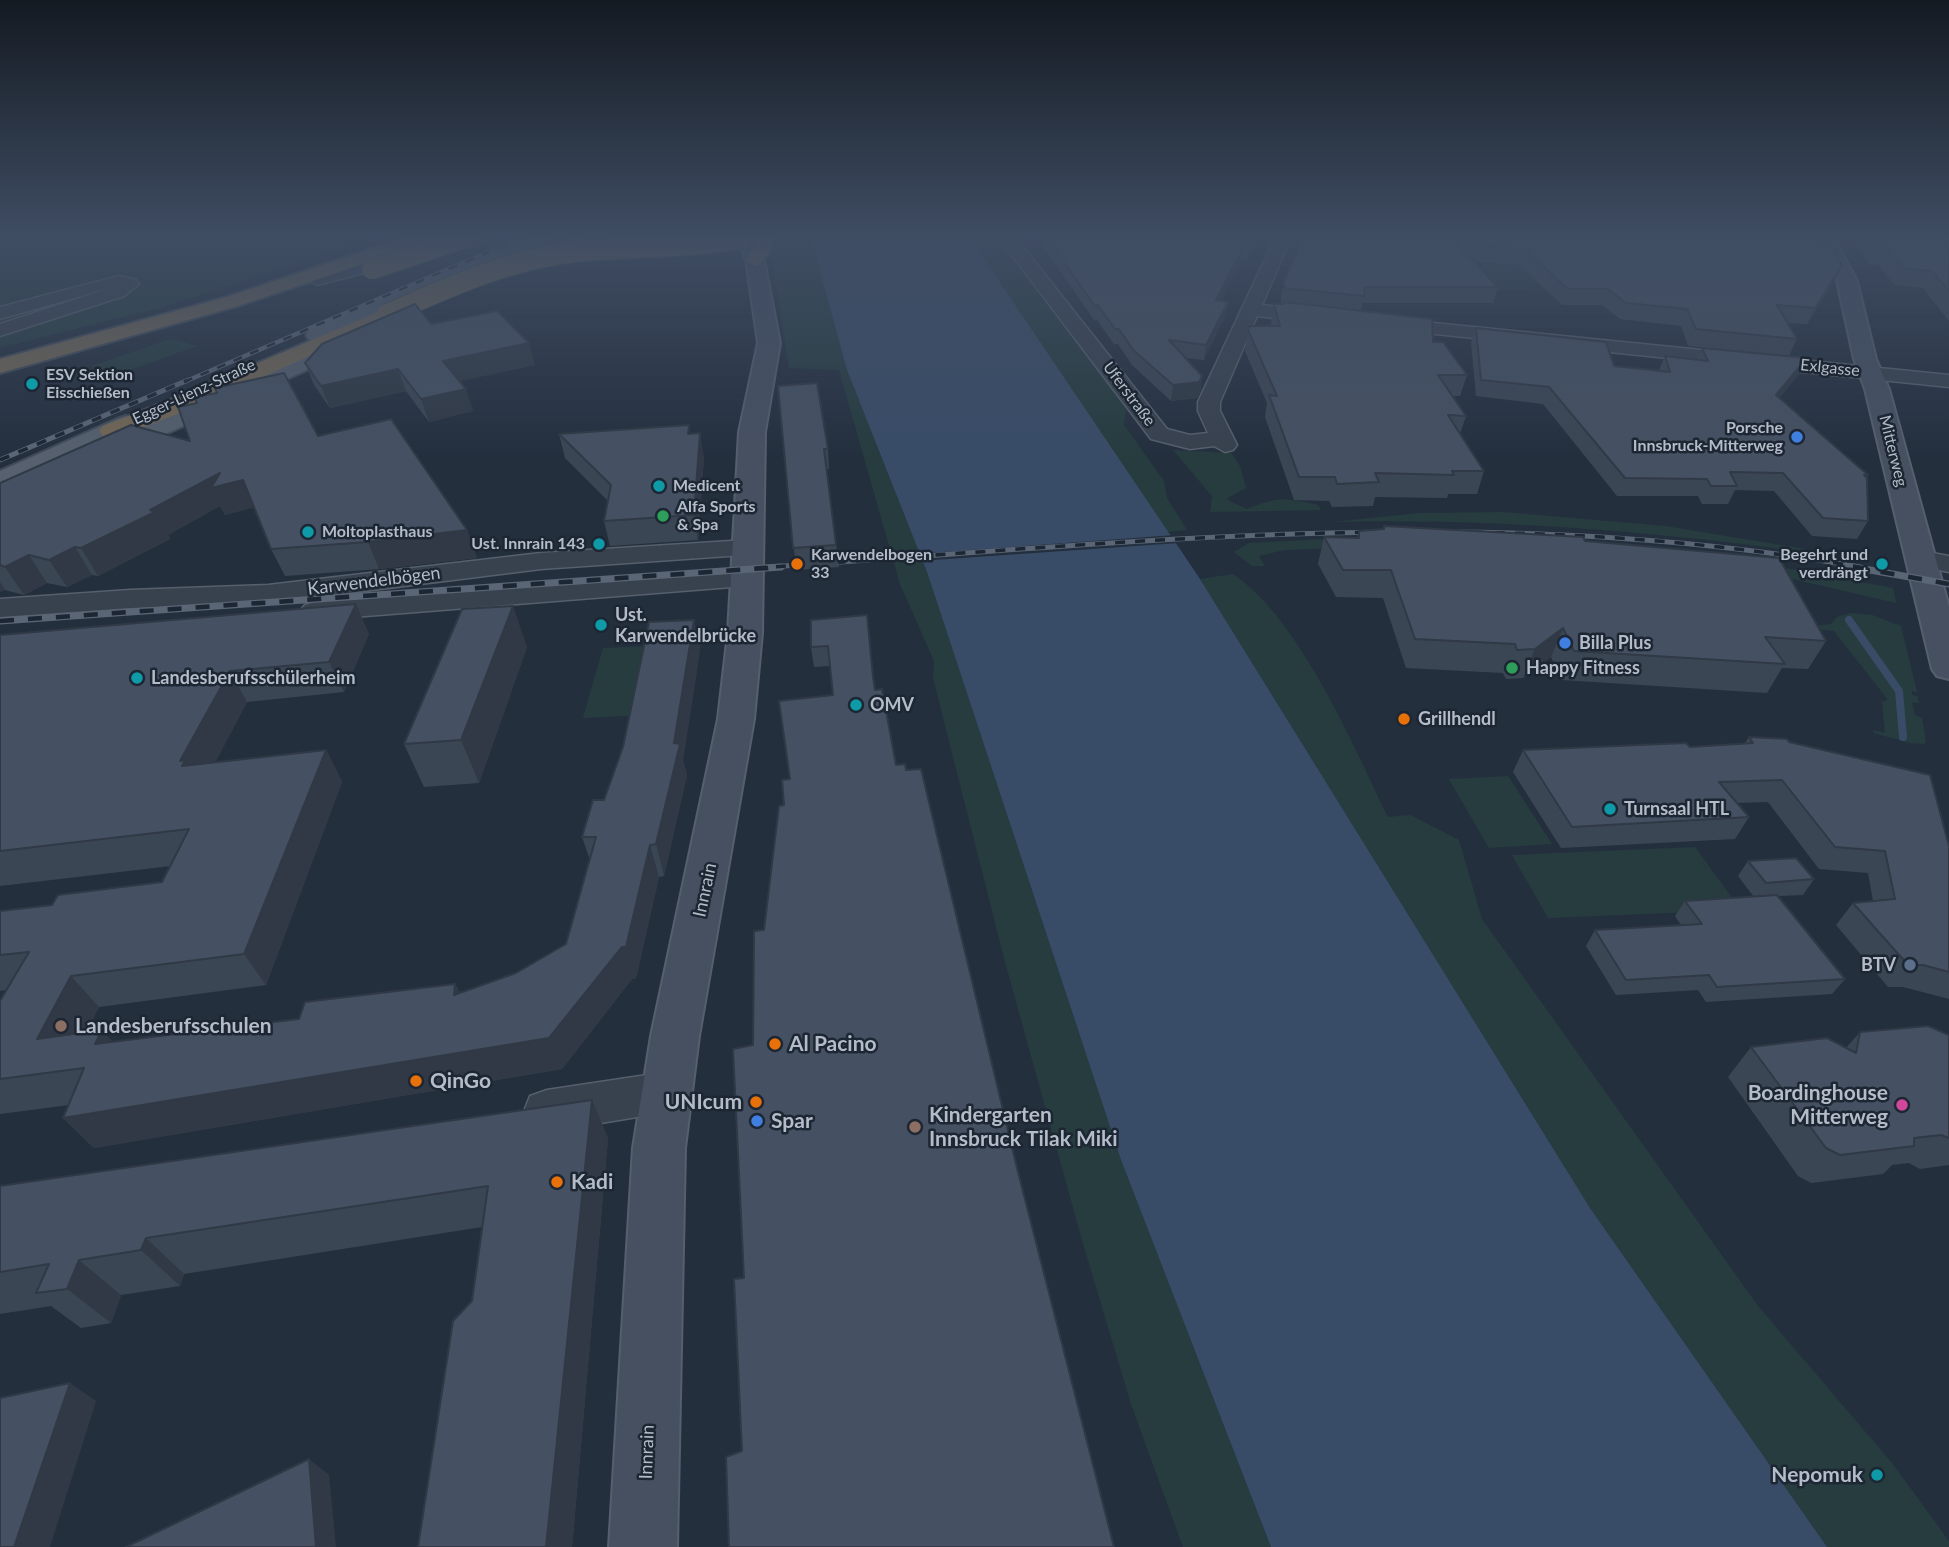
<!DOCTYPE html>
<html>
<head>
<meta charset="utf-8">
<style>
  body { margin:0 }
  canvas { display:block; background:#242f3e }
</style>
</head>
<body>
<canvas width="1949" height="1547"></canvas>
<script>
const context = document.querySelector('canvas').getContext('2d');
context.lineJoin = 'round';
function paint(path, color) { context.fillStyle = color; context.fill(path, 'evenodd'); }
function trace(path, color, width, dash) { context.strokeStyle = color; context.lineWidth = width; context.lineCap = dash ? 'butt' : 'round'; context.setLineDash(dash || []); context.stroke(path); }
function write(font, color, halo, rows, align = 'center') {
  context.font = font + ' Lato,sans-serif'; context.lineWidth = 5; context.setLineDash([]); context.textBaseline = 'middle'; context.strokeStyle = halo; context.fillStyle = color; for (const [text, x, y, turn = 0] of rows) {
    context.save(); context.translate(x, y); context.rotate((+turn || 0) * Math.PI / 180); context.textAlign = isNaN(turn) ? turn : align; if (halo) context.strokeText(text, 0, 0); context.fillText(text, 0, 0); context.restore();
  }
}
const green = new Path2D(`
  M 0,238 L 372,238 L 167,306 L 0,348 Z
  M 771,238 L 811,238 L 847,370 L 927,572 L 1121,1160 L 1271,1547 L 1183,1547 L 1131,1404 L 1082,1240 L 1005,962 L 933,678 L 934,661 L 900,584 L 839,370 L 789,368 L 770,248 Z
  M 973,238 L 998,238 L 1100,365 L 1126,410 L 1124,425 L 1164,481 L 1167,498 L 1187,530 L 1167,532 L 976,247 Z
  M 1483,264 L 1544,268 L 1534,289 L 1483,289 Z
  M 171,339 L 197,346 L 116,375 L 91,366 Z
  M 1173,450 L 1231,453 L 1240,466 L 1246,488 L 1226,499 L 1247,509 C 1277,496 1287,498 1318,505 L 1321,510 L 1210,512 L 1212,496 Z
  M 1504,512 L 1665,526 L 1823,552 L 1821,554 C 1658,532 1497,518 1332,522 L 1420,513 Z
  M 1403,535 L 1731,558 L 1893,588 L 1896,603 L 1745,568 L 1395,546 L 1284,550 L 1259,556 L 1265,566 L 1252,566 L 1234,552 L 1249,543 Z
  M 1233,574 C 1299,618 1353,745 1388,817 L 1410,815 L 1459,840 L 1482,919 L 1758,1306 L 1892,1463 L 1949,1541 L 1949,1547 L 1827,1547 L 1590,1208 L 1200,579 Z
  M 1851,613 L 1872,615 L 1901,626 L 1917,692 L 1912,691 L 1912,695 L 1917,696 L 1919,703 L 1912,702 L 1915,715 L 1922,718 L 1926,742 L 1924,744 L 1910,743 L 1874,733 L 1873,730 L 1885,733 L 1882,702 L 1888,700 L 1834,631 L 1814,629 L 1814,626 L 1831,624 L 1837,617 Z
  M 701,644 L 700,650 L 656,653 L 644,715 L 583,718 L 603,648 Z
  M 1508,776 L 1552,844 L 1489,848 L 1449,779 Z
  M 1695,847 L 1741,910 L 1548,918 L 1512,855 Z`);
const water = new Path2D(`
  M 811,238 L 973,238 L 976,247 L 1200,579 L 1590,1208 L 1827,1547 L 1271,1547 L 1121,1160 L 927,572 L 847,370 Z`);
const pier = new Path2D(`
  M 1174,535 L 1179,543 L 919,561 L 916,554 Z`);
const stream = new Path2D(`
  M 1849,620 L 1899,691 L 1903,737`);
const street = new Path2D(`
  M 463,238 L 492,238 L 490,241 L 317,285 L 308,280 L 311,276 Z
  M 999,238 L 1016,238 L 1167,429 L 1190,435 L 1208,433 L 1198,411 L 1198,402 L 1275,238 L 1291,238 L 1262,305 L 1318,311 L 1328,317 L 1318,323 L 1257,316 L 1220,402 L 1220,411 L 1237,445 L 1233,450 L 1225,452 L 1214,446 L 1190,449 L 1151,439 Z
  M 119,276 L 136,280 L 139,284 L 124,296 L 0,336 L 0,324 L 113,287 L 0,319 L 0,307 Z
  M 1384,318 L 1949,375 L 1949,387 L 1377,328 L 1374,324 Z
  M 747,540 L 757,542 L 761,548 L 757,554 L 541,569 L 268,603 L 130,608 L 0,617 L 0,599 L 130,590 L 268,585 L 541,553 Z
  M 1921,551 L 1949,556 L 1949,572 L 1911,565 L 1907,559 L 1911,553 Z
  M 747,571 L 757,573 L 761,579 L 757,585 L 315,620 L 305,617 L 300,611 L 305,605 L 315,602 Z
  M 667,1072 L 683,1078 L 690,1092 L 683,1106 L 667,1112 L 547,1132 L 530,1126 L 524,1111 L 530,1096 L 547,1090 Z`);
const secondary = new Path2D(`
  M 734,238 L 753,238 L 764,260 L 780,343 L 765,432 L 762,633 L 754,719 L 699,1036 L 685,1148 L 677,1547 L 609,1547 L 633,1148 L 651,1036 L 718,719 L 728,633 L 739,432 L 758,343 L 746,260 L 741,247 Z
  M 1816,238 L 1834,238 L 1857,281 L 1876,359 L 1889,389 L 1949,607 L 1949,679 L 1937,676 L 1932,669 L 1865,389 L 1854,359 L 1837,281 Z`);
const primary = new Path2D(`
  M 528,238 L 553,238 L 550,242 L 325,340 L 309,340 L 306,335 L 309,330 Z
  M 565,238 L 589,238 L 529,268 L 522,270 L 513,264 L 515,260 Z
  M 356,332 L 364,334 L 367,339 L 364,344 L 113,458 L 104,460 L 95,458 L 91,452 L 94,448 L 0,489 L 0,471 L 117,419 L 126,416 L 135,419 L 139,424 L 135,428 Z`);
const highway = new Path2D(`
  M 404,238 L 432,238 L 429,242 L 241,305 L 0,373 L 0,359 L 227,297 Z
  M 754,238 L 772,238 C 772,249 766,263 755,266 L 746,260 L 754,246 Z
  M 387,308 L 394,310 L 397,314 L 394,318 L 198,406 L 121,436 L 112,439 L 103,436 L 99,431 L 103,426 L 180,396 Z`);
const railFar2 = new Path2D(`
  M 184,382 L 521,238`);
const railFar1 = new Path2D(`
  M 0,460 L 188,380
  M 756,568 C 1125,543 1497,501 1864,568`);
const rail = new Path2D(`
  M 1853,567 L 1949,584
  M 0,621 L 781,567`);
const highwayBridge = new Path2D(`
  M 372,269 L 464,238
  M 387,314 C 443,290 499,263 560,254 C 620,245 682,250 742,238`);
const wall = new Path2D(`
  M 1043,238 L 1259,238 L 1247,260 L 1242,260 L 1221,301 L 1225,316 L 1204,360 L 1185,358 L 1202,376 L 1200,392 L 1197,398 L 1171,401 L 1132,365 L 1118,344 L 1114,344 L 1097,320 L 1094,320 L 1042,245 Z
  M 1304,238 L 1818,241 L 1842,266 L 1834,281 L 1807,324 L 1787,323 L 1797,339 L 1789,356 L 1688,346 L 1681,326 L 1620,319 L 1602,305 L 1562,305 L 1519,265 L 1473,262 L 1498,287 L 1493,303 L 1362,303 L 1361,310 L 1433,342 L 1467,375 L 1460,396 L 1453,396 L 1466,416 L 1460,434 L 1484,471 L 1477,494 L 1448,494 L 1447,498 L 1375,497 L 1373,506 L 1332,507 L 1329,501 L 1294,500 L 1265,417 L 1267,403 L 1245,351 L 1248,330 L 1271,326 L 1271,324 L 1274,304 L 1281,304 L 1281,297 L 1284,281 Z
  M 1853,238 L 1949,238 L 1949,321 L 1923,288 L 1894,285 L 1878,264 L 1869,264 Z
  M 431,324 L 535,365 L 459,381 L 473,411 L 429,422 L 406,391 L 330,408 L 314,385 L 305,363 Z
  M 1476,328 L 1614,366 L 1659,370 L 1665,356 L 1697,360 L 1702,348 L 1807,358 L 1799,374 L 1779,398 L 1868,475 L 1867,478 L 1868,521 L 1857,539 L 1812,536 L 1774,491 L 1735,490 L 1728,504 L 1702,504 L 1698,496 L 1617,496 L 1543,404 L 1476,396 L 1471,343 Z
  M 778,386 L 828,449 L 829,469 L 827,469 L 839,567 L 796,570 Z
  M 559,434 L 691,434 L 704,457 L 698,540 L 610,546 L 604,521 L 608,501 L 565,458 Z
  M 318,436 L 467,530 L 477,558 L 379,569 L 285,576 L 271,549 L 254,507 L 225,515 L 220,506 L 168,535 L 170,539 L 98,576 L 92,575 L 67,587 L 47,583 L 24,595 L 5,590 L 0,592 L 0,483 L 190,441 Z
  M 1384,526 L 1585,541 L 1826,641 L 1808,669 L 1782,668 L 1767,693 L 1562,680 L 1551,657 L 1523,678 L 1506,679 L 1503,673 L 1406,668 L 1383,598 L 1336,597 L 1318,564 L 1324,537 L 1357,538 L 1359,531 L 1383,529 Z
  M 867,615 L 742,1451 L 744,1278 L 753,1045 L 764,930 L 784,805 L 790,779 L 833,695 L 830,666 L 814,667 L 811,647 Z
  M 369,634 L 344,692 L 247,702 L 215,762 L 326,750 L 342,782 L 266,985 L 99,1007 L 86,1032 L 113,1042 L 299,1019 L 455,984 L 460,993 L 516,973 L 566,944 L 590,860 L 582,837 L 604,800 L 700,650 L 683,760 L 687,775 L 664,876 L 659,877 L 636,978 L 632,979 L 562,1069 L 94,1148 L 63,1118 L 69,1105 L 0,1114 L 0,1079 L 6,990 L 0,991 L 0,911 L 52,905 L 162,882 L 171,866 L 0,886 L 0,635 Z
  M 527,647 L 479,783 L 424,787 L 404,744 Z
  M 1749,737 L 1789,742 L 1949,846 L 1949,999 L 1903,987 L 1888,987 L 1836,925 L 1853,903 L 1873,901 L 1868,873 L 1819,869 L 1768,802 L 1736,803 L 1749,817 L 1735,839 L 1561,848 L 1513,772 L 1523,750 L 1690,747 L 1745,743 Z
  M 1748,861 L 1814,879 L 1803,895 L 1778,896 L 1845,979 L 1832,994 L 1706,1002 L 1698,990 L 1616,995 L 1586,946 L 1595,930 L 1681,925 L 1675,916 L 1685,901 L 1754,897 L 1738,876 Z
  M 1860,1032 L 1949,1035 L 1949,1165 L 1920,1169 L 1909,1163 L 1892,1165 L 1883,1174 L 1811,1183 L 1798,1176 L 1728,1077 L 1751,1047 L 1846,1048 Z
  M 608,1138 L 572,1547 L 418,1547 L 472,1301 L 482,1227 L 184,1274 L 180,1286 L 121,1295 L 111,1323 L 81,1328 L 51,1306 L 0,1314 L 0,1186 Z`);
const shadedWall = new Path2D(`
  M 1254,238 L 1259,238 L 1247,260 L 1249,247 Z
  M 1244,246 L 1242,260 L 1214,315 L 1216,300 Z
  M 1842,266 L 1834,281 L 1807,324 L 1815,308 Z
  M 1228,302 L 1225,316 L 1204,360 L 1206,345 Z
  M 529,343 L 535,365 L 450,383 L 443,361 Z
  M 1807,358 L 1799,374 L 1767,412 L 1776,395 Z
  M 398,369 L 406,391 L 330,408 L 321,386 Z
  M 1202,376 L 1200,392 L 1197,398 L 1171,401 L 1173,385 Z
  M 466,389 L 473,411 L 429,422 L 421,399 Z
  M 700,433 L 704,457 L 698,540 L 694,515 Z
  M 220,473 L 243,480 L 256,507 L 225,515 L 220,506 L 168,535 L 170,539 L 98,576 L 81,548 L 150,510 Z
  M 467,530 L 477,558 L 379,569 L 368,542 Z
  M 75,547 L 92,575 L 67,587 L 49,560 Z
  M 29,555 L 47,583 L 24,595 L 5,567 Z
  M 0,582 L 5,590 L 0,592 Z
  M 356,604 L 369,634 L 344,692 L 329,662 Z
  M 513,606 L 527,647 L 479,783 L 461,740 Z
  M 694,620 L 700,650 L 683,760 L 687,775 L 664,876 L 656,844 L 674,743 Z
  M 1563,628 L 1551,657 L 1523,678 L 1535,649 Z
  M 230,671 L 247,702 L 202,788 L 180,761 Z
  M 326,750 L 342,782 L 266,985 L 244,954 Z
  M 650,845 L 659,877 L 636,978 L 632,979 L 562,1069 L 94,1148 L 63,1118 L 549,1038 Z
  M 71,976 L 99,1007 L 67,1070 L 37,1039 Z
  M 455,984 L 471,1015 L 454,995 Z
  M 102,1030 L 130,1061 L 95,1044 Z
  M 592,1100 L 608,1138 L 572,1547 L 546,1547 Z
  M 146,1238 L 184,1274 L 180,1286 L 141,1250 Z
  M 79,1260 L 121,1295 L 111,1323 L 67,1289 Z
  M 70,1383 L 96,1401 L 50,1547 L 14,1547 Z
  M 309,1459 L 329,1475 L 336,1547 L 316,1547 Z`);
const building = new Path2D(`
  M 1047,238 L 1254,238 L 1249,247 L 1244,246 L 1216,300 L 1228,302 L 1206,345 L 1169,340 L 1202,376 L 1199,382 L 1173,385 L 1133,350 L 1119,329 L 1115,329 L 1098,305 L 1095,306 Z
  M 1304,238 L 1816,238 L 1818,241 L 1830,242 L 1842,266 L 1815,308 L 1777,305 L 1797,339 L 1696,329 L 1687,309 L 1626,303 L 1608,289 L 1568,289 L 1524,249 L 1458,245 L 1498,287 L 1365,287 L 1364,296 L 1284,288 L 1284,281 Z
  M 1872,238 L 1949,238 L 1949,291 L 1932,271 L 1903,268 L 1887,248 L 1878,247 Z
  M 1285,302 L 1432,319 L 1433,342 L 1443,342 L 1467,375 L 1438,375 L 1466,416 L 1448,415 L 1484,471 L 1452,471 L 1454,475 L 1375,473 L 1379,482 L 1337,484 L 1335,477 L 1299,477 L 1269,395 L 1277,396 L 1248,330 L 1250,326 L 1280,326 L 1274,304 L 1285,304 Z
  M 415,304 L 431,324 L 497,311 L 529,343 L 443,361 L 466,389 L 421,399 L 398,369 L 321,386 L 305,363 L 322,344 Z
  M 1476,328 L 1606,342 L 1614,366 L 1670,372 L 1665,356 L 1708,361 L 1702,348 L 1807,358 L 1776,395 L 1868,475 L 1864,475 L 1867,478 L 1868,521 L 1823,518 L 1783,473 L 1730,472 L 1737,486 L 1711,486 L 1707,479 L 1625,478 L 1549,387 L 1481,380 Z
  M 284,373 L 318,436 L 391,419 L 467,530 L 368,542 L 271,549 L 243,480 L 211,488 L 220,473 L 150,510 L 155,512 L 81,548 L 75,547 L 49,560 L 29,555 L 5,567 L 0,565 L 0,483 L 131,425 L 190,441 L 178,407 L 197,403 L 194,397 L 217,393 L 215,388 Z
  M 817,383 L 828,449 L 824,449 L 836,545 L 793,548 L 778,386 Z
  M 689,425 L 688,434 L 700,433 L 694,515 L 604,521 L 611,485 L 559,434 Z
  M 1384,526 L 1583,537 L 1585,541 L 1779,558 L 1826,641 L 1765,637 L 1785,664 L 1574,651 L 1563,628 L 1535,649 L 1517,650 L 1515,644 L 1415,639 L 1391,570 L 1343,570 L 1324,537 L 1359,538 L 1359,531 L 1384,529 Z
  M 356,604 L 329,662 L 230,671 L 180,761 L 185,760 L 182,766 L 326,750 L 244,954 L 71,976 L 37,1039 L 102,1030 L 95,1044 L 299,1019 L 305,1002 L 455,984 L 454,995 L 516,973 L 566,944 L 596,837 L 582,837 L 593,800 L 604,800 L 623,747 L 649,622 L 694,620 L 674,743 L 680,744 L 656,844 L 650,845 L 626,947 L 622,947 L 549,1038 L 63,1118 L 84,1068 L 0,1079 L 0,1001 L 29,952 L 0,955 L 0,911 L 52,905 L 58,895 L 162,882 L 189,829 L 0,851 L 0,635 Z
  M 513,606 L 461,740 L 404,744 L 462,609 Z
  M 867,615 L 873,677 L 875,690 L 882,689 L 896,765 L 905,764 L 906,770 L 921,769 L 1017,1168 L 1114,1547 L 729,1547 L 726,1457 L 742,1451 L 734,1279 L 744,1278 L 733,1049 L 753,1045 L 754,931 L 764,930 L 779,806 L 784,805 L 782,780 L 790,779 L 779,701 L 833,695 L 828,646 L 811,647 L 811,620 Z
  M 1749,737 L 1787,739 L 1789,742 L 1930,775 L 1949,846 L 1949,972 L 1923,965 L 1908,965 L 1853,903 L 1895,899 L 1885,851 L 1835,847 L 1782,780 L 1719,782 L 1749,817 L 1572,827 L 1523,750 L 1686,743 L 1690,747 L 1753,743 Z
  M 1796,858 L 1814,879 L 1766,883 L 1748,861 Z
  M 1777,895 L 1845,979 L 1717,987 L 1709,975 L 1626,980 L 1595,930 L 1702,924 L 1685,901 Z
  M 1928,1026 L 1949,1035 L 1949,1138 L 1941,1135 L 1914,1138 L 1914,1146 L 1840,1155 L 1826,1148 L 1751,1047 L 1827,1038 L 1856,1053 L 1860,1032 Z
  M 592,1100 L 546,1547 L 418,1547 L 453,1321 L 472,1301 L 488,1186 L 146,1238 L 141,1250 L 79,1260 L 67,1289 L 36,1293 L 49,1264 L 0,1272 L 0,1186 Z
  M 70,1383 L 14,1547 L 0,1547 L 0,1398 Z
  M 309,1459 L 316,1547 L 126,1547 Z`);
const markers = [
  [32,384,7,"#0f9aa8"],
  [1797,437,7,"#3f7fe0"],
  [659,486,7,"#0f9aa8"],
  [663,516,7,"#2e9e5b"],
  [308,532,7,"#0f9aa8"],
  [599,544,7,"#0f9aa8"],
  [797,564,7,"#e8710a"],
  [1882,564,7,"#0f9aa8"],
  [601,625,7,"#0f9aa8"],
  [1565,643,7,"#3f7fe0"],
  [1512,668,7,"#2e9e5b"],
  [137,678,7,"#0f9aa8"],
  [856,705,7,"#0f9aa8"],
  [1404,719,7,"#e8710a"],
  [1610,809,7,"#0f9aa8"],
  [1910,965,7,"#5c6f8a"],
  [61,1026,7,"#8d6e63"],
  [775,1044,7,"#e8710a"],
  [416,1081,7,"#e8710a"],
  [756,1102,7,"#e8710a"],
  [1902,1105,7,"#d1479c"],
  [757,1121,7,"#3f7fe0"],
  [915,1127,7,"#8d6e63"],
  [557,1182,7,"#e8710a"],
  [1877,1475,7,"#0f9aa8"]
];
const farStreetnames = [
  ["Exlgasse",1830,368,6],
  ["Egger-Lienz-Straße",194,392,-25],
  ["Uferstraße",1129,394,53],
  ["Mitterweg",1893,451,76]
];
const farPoinames = [
  ["ESV Sektion",46,375],
  ["Eisschießen",46,393],
  ["Porsche",1783,428,"right"],
  ["Innsbruck-Mitterweg",1783,446,"right"],
  ["Medicent",673,486],
  ["Alfa Sports",677,507],
  ["& Spa",677,525],
  ["Moltoplasthaus",322,532],
  ["Ust. Innrain 143",585,544,"right"],
  ["Karwendelbogen",811,555],
  ["33",811,573],
  ["Begehrt und",1868,555,"right"],
  ["verdrängt",1868,573,"right"]
];
const streetNames = [
  ["Karwendelbögen",374,581,-7],
  ["Innrain",705,890,-78],
  ["Innrain",647,1452,-88]
];
const poiNames = [
  ["Ust.",615,615],
  ["Karwendelbrücke",615,636],
  ["Billa Plus",1579,643],
  ["Happy Fitness",1526,668],
  ["Landesberufsschülerheim",151,678],
  ["OMV",870,705],
  ["Grillhendl",1418,719],
  ["Turnsaal HTL",1624,809],
  ["BTV",1896,965,"right"]
];
const nearPoinames = [
  ["Landesberufsschulen",75,1026],
  ["Al Pacino",789,1044],
  ["QinGo",430,1081],
  ["Boardinghouse",1888,1093,"right"],
  ["Mitterweg",1888,1117,"right"],
  ["UNIcum",742,1102,"right"],
  ["Kindergarten",929,1115],
  ["Innsbruck Tilak Miki",929,1139],
  ["Spar",771,1121],
  ["Kadi",571,1182],
  ["Nepomuk",1863,1475,"right"]
];
paint(green, '#263c3f');
paint(water, '#394c67');
paint(pier, '#242f3e');
trace(stream, '#394c67', 8);
trace(street, '#565f6c', 3);
trace(secondary, '#565f6c', 4);
trace(primary, '#414a57', 4);
trace(highway, '#434c59', 4);
paint(street, '#38414e');
paint(secondary, '#465061');
paint(primary, '#56606e');
paint(highway, '#746855');
trace(railFar2, '#5a6575', 4.5);
trace(railFar1, '#5a6575', 5);
trace(rail, '#5a6575', 7);
trace(railFar2, '#1d2633', 2.5, [9]);
trace(railFar1, '#1d2633', 3.5, [10]);
trace(rail, '#1d2633', 4.5, [14]);
trace(highwayBridge, '#434c59', 22, []);
trace(highwayBridge, '#746855', 20);
paint(wall, '#3b4654');
paint(shadedWall, '#303945');
paint(building, '#455162');
trace(building, '#303945', 2);
const sky = context.createLinearGradient(0, 0, 0, 455);
sky.addColorStop(0, '#141a22');
sky.addColorStop(0.52, '#3f4d63');
sky.addColorStop(1, '#3f4d6300');
context.fillStyle = sky;
context.fillRect(0, 0, 1949, 455);
for (const [x, y, r, color] of markers) { const dot = new Path2D(); dot.arc(x, y, r, 0, 2 * Math.PI); context.fillStyle = color; context.fill(dot); trace(dot, '#1d2633', 2.5); }
write('16px', '#b4bcc9', '#1d2633', farStreetnames);
write('bold 16px', '#b4bcc9', '#1d2633', farPoinames, 'left');
write('18px', '#b4bcc9', '#1d2633', streetNames);
write('bold 18px', '#b4bcc9', '#1d2633', poiNames, 'left');
write('bold 21px', '#b4bcc9', '#1d2633', nearPoinames, 'left');
</script>
</body>
</html>
